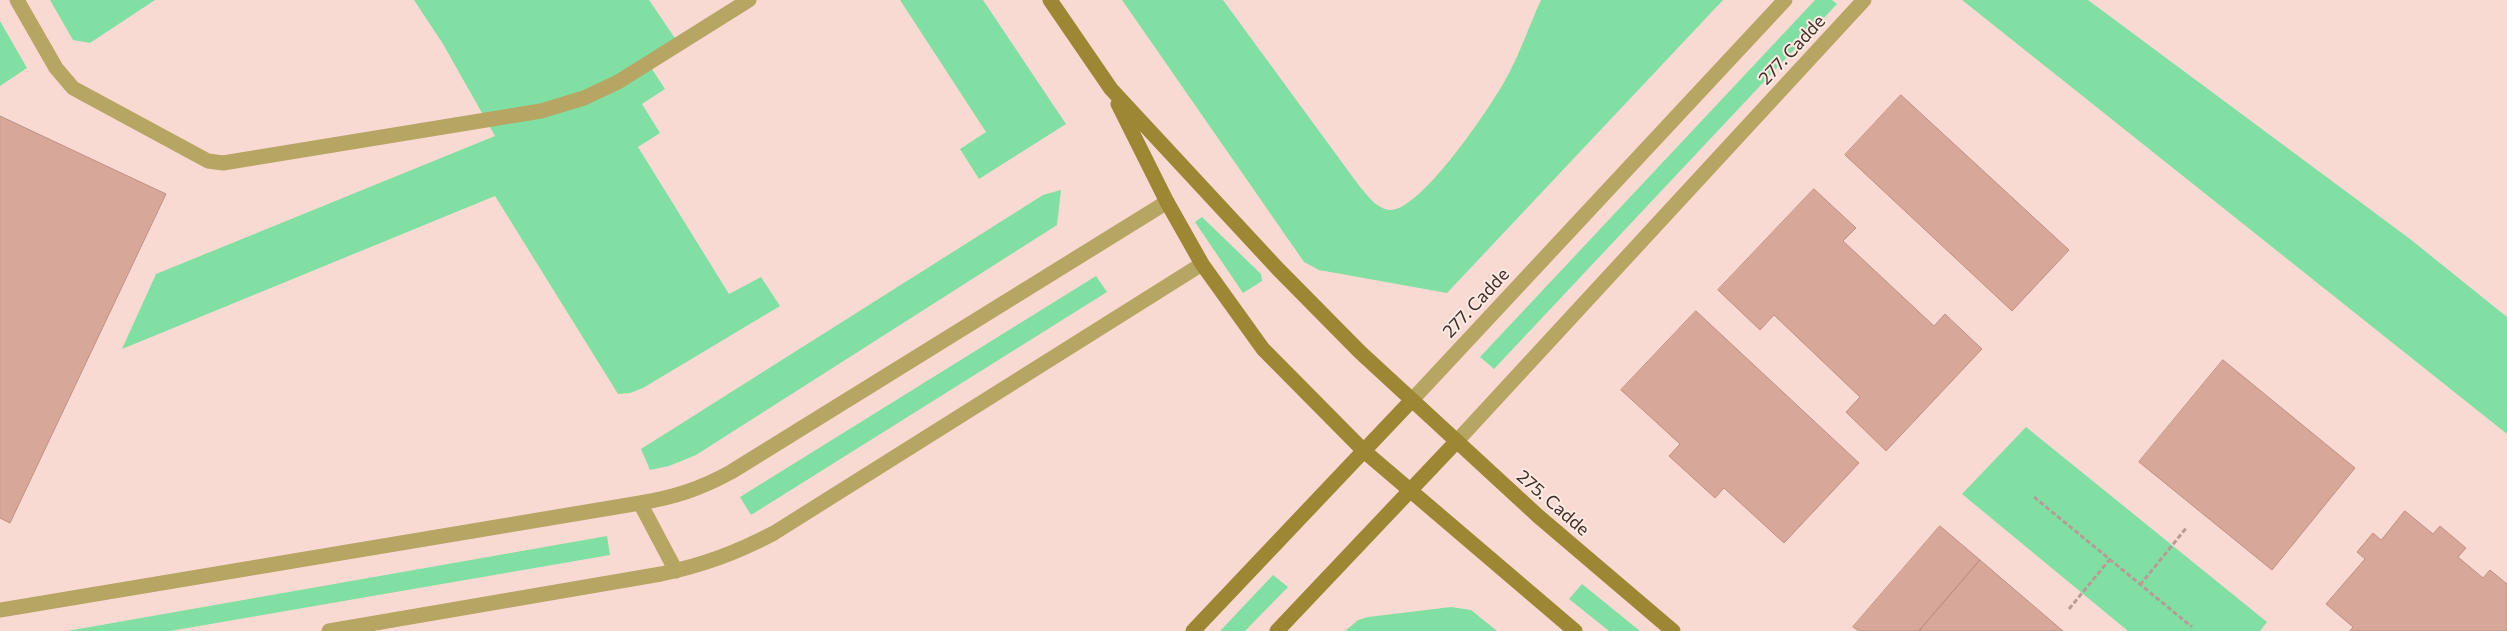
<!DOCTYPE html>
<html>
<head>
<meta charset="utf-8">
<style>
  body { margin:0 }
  canvas { display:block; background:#f9dad2 }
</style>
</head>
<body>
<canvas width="2507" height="631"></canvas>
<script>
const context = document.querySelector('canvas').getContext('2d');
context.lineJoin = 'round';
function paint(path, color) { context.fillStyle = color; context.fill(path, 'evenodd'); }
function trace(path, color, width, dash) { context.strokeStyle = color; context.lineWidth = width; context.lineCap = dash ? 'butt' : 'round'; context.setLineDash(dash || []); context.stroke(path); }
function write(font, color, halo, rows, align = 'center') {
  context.font = font + ' Commissioner,sans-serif'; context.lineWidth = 4; context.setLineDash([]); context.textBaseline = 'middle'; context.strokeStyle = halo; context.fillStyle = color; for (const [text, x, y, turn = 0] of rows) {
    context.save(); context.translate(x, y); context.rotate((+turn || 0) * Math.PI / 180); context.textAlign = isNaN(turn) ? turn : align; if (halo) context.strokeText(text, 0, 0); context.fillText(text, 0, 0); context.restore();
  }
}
const green = new Path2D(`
  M 50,0 L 155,0 L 90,43 L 73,40 Z
  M 414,0 L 649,0 L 679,44 L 648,63 L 665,89 L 642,104 L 660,133 L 638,147 L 729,294 L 761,277 L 780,306 L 643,388 L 630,393 L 618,394 L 495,196 L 122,349 L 156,274 L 495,136 L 443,44 Z
  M 900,0 L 983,0 L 1066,124 L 979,179 L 960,149 L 986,132 Z
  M 1122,0 L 1223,0 L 1360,187 C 1368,196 1377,209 1390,210 C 1421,211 1492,105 1507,77 C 1520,53 1529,26 1541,0 L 1723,0 L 1447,293 L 1319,270 L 1304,262 Z
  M 1815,0 L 1832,0 L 1837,4 L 1494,369 L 1480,357 Z
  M 1962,0 L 2088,0 L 2410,239 L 2507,317 L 2507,434 Z
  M 0,21 L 27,68 L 0,86 Z
  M 1061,190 L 1057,225 L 696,455 L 669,466 L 650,470 L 641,449 L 1043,195 Z
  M 1202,217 L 1261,274 L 1262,281 L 1243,293 L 1195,222 Z
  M 1096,276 L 1107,292 L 751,515 L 740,497 Z
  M 2026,427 L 2267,622 L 2260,631 L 2128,631 L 1962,494 Z
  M 607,536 L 610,555 L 170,631 L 67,631 Z
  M 1273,575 L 1288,587 L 1245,631 L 1220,631 Z
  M 1582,584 L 1640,631 L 1609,631 L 1569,599 Z
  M 1451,607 L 1471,610 L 1497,631 L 1345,631 L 1358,620 L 1368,617 Z`);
const building = new Path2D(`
  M 1901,95 L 2069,250 L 2012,311 L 1845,155 Z
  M 0,116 L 166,194 L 10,523 L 0,518 Z
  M 1814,189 L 1856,228 L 1843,241 L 1934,326 L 1945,314 L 1982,349 L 1886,451 L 1846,412 L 1860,397 L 1774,315 L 1760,330 L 1718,290 Z
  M 1696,311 L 1859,463 L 1784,543 L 1724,488 L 1715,498 L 1669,456 L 1680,444 L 1621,390 Z
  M 2223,360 L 2355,468 L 2272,570 L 2139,462 Z
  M 2405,511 L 2433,534 L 2440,526 L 2466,548 L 2458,557 L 2483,578 L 2490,570 L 2507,584 L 2507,631 L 2350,631 L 2353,627 L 2326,604 L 2365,559 L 2357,552 L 2373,533 L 2381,540 Z
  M 1940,526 L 1980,560 L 1919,631 L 1859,631 L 1853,627 Z
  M 1980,560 L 2063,631 L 1919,631 Z`);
const path = new Path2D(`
  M 2034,497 L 2192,627
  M 2140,585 L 2187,527
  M 2069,609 L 2110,559`);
const lane = new Path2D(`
  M 17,0 L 56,68 L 73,88 L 208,161 L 223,163 L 541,111 L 584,98 L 618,82 L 749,0`);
const street = new Path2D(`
  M 1412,400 L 1785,0
  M 1457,441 L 1864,0
  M 640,503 L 676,571
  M 0,610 L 640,503 C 675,497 700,489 731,472 L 1167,202
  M 329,631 L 661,574 C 703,565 736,553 774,533 L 1202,264`);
const secondary = new Path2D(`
  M 1050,0 L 1111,89 L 1278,269 L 1360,352 L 1538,516 L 1673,631
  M 1118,104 L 1167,202 L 1202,264 L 1263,349 L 1364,451 L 1575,631
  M 1193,631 L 1412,400
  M 1277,631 L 1457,441`);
const streetNames = [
  ["277. Cadde",1792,50,-47],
  ["277. Cadde",1476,303,-47],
  ["275. Cadde",1553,503,41]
];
paint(green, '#81dfa3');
paint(building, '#d7a79a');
trace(building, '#bf9083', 1);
trace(path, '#b79c95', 3, [5, 2.5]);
trace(lane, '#b7a564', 15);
trace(street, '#b7a564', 15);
trace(secondary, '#9d8734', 15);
write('18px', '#412d28', '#ffeae4', streetNames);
</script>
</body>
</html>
